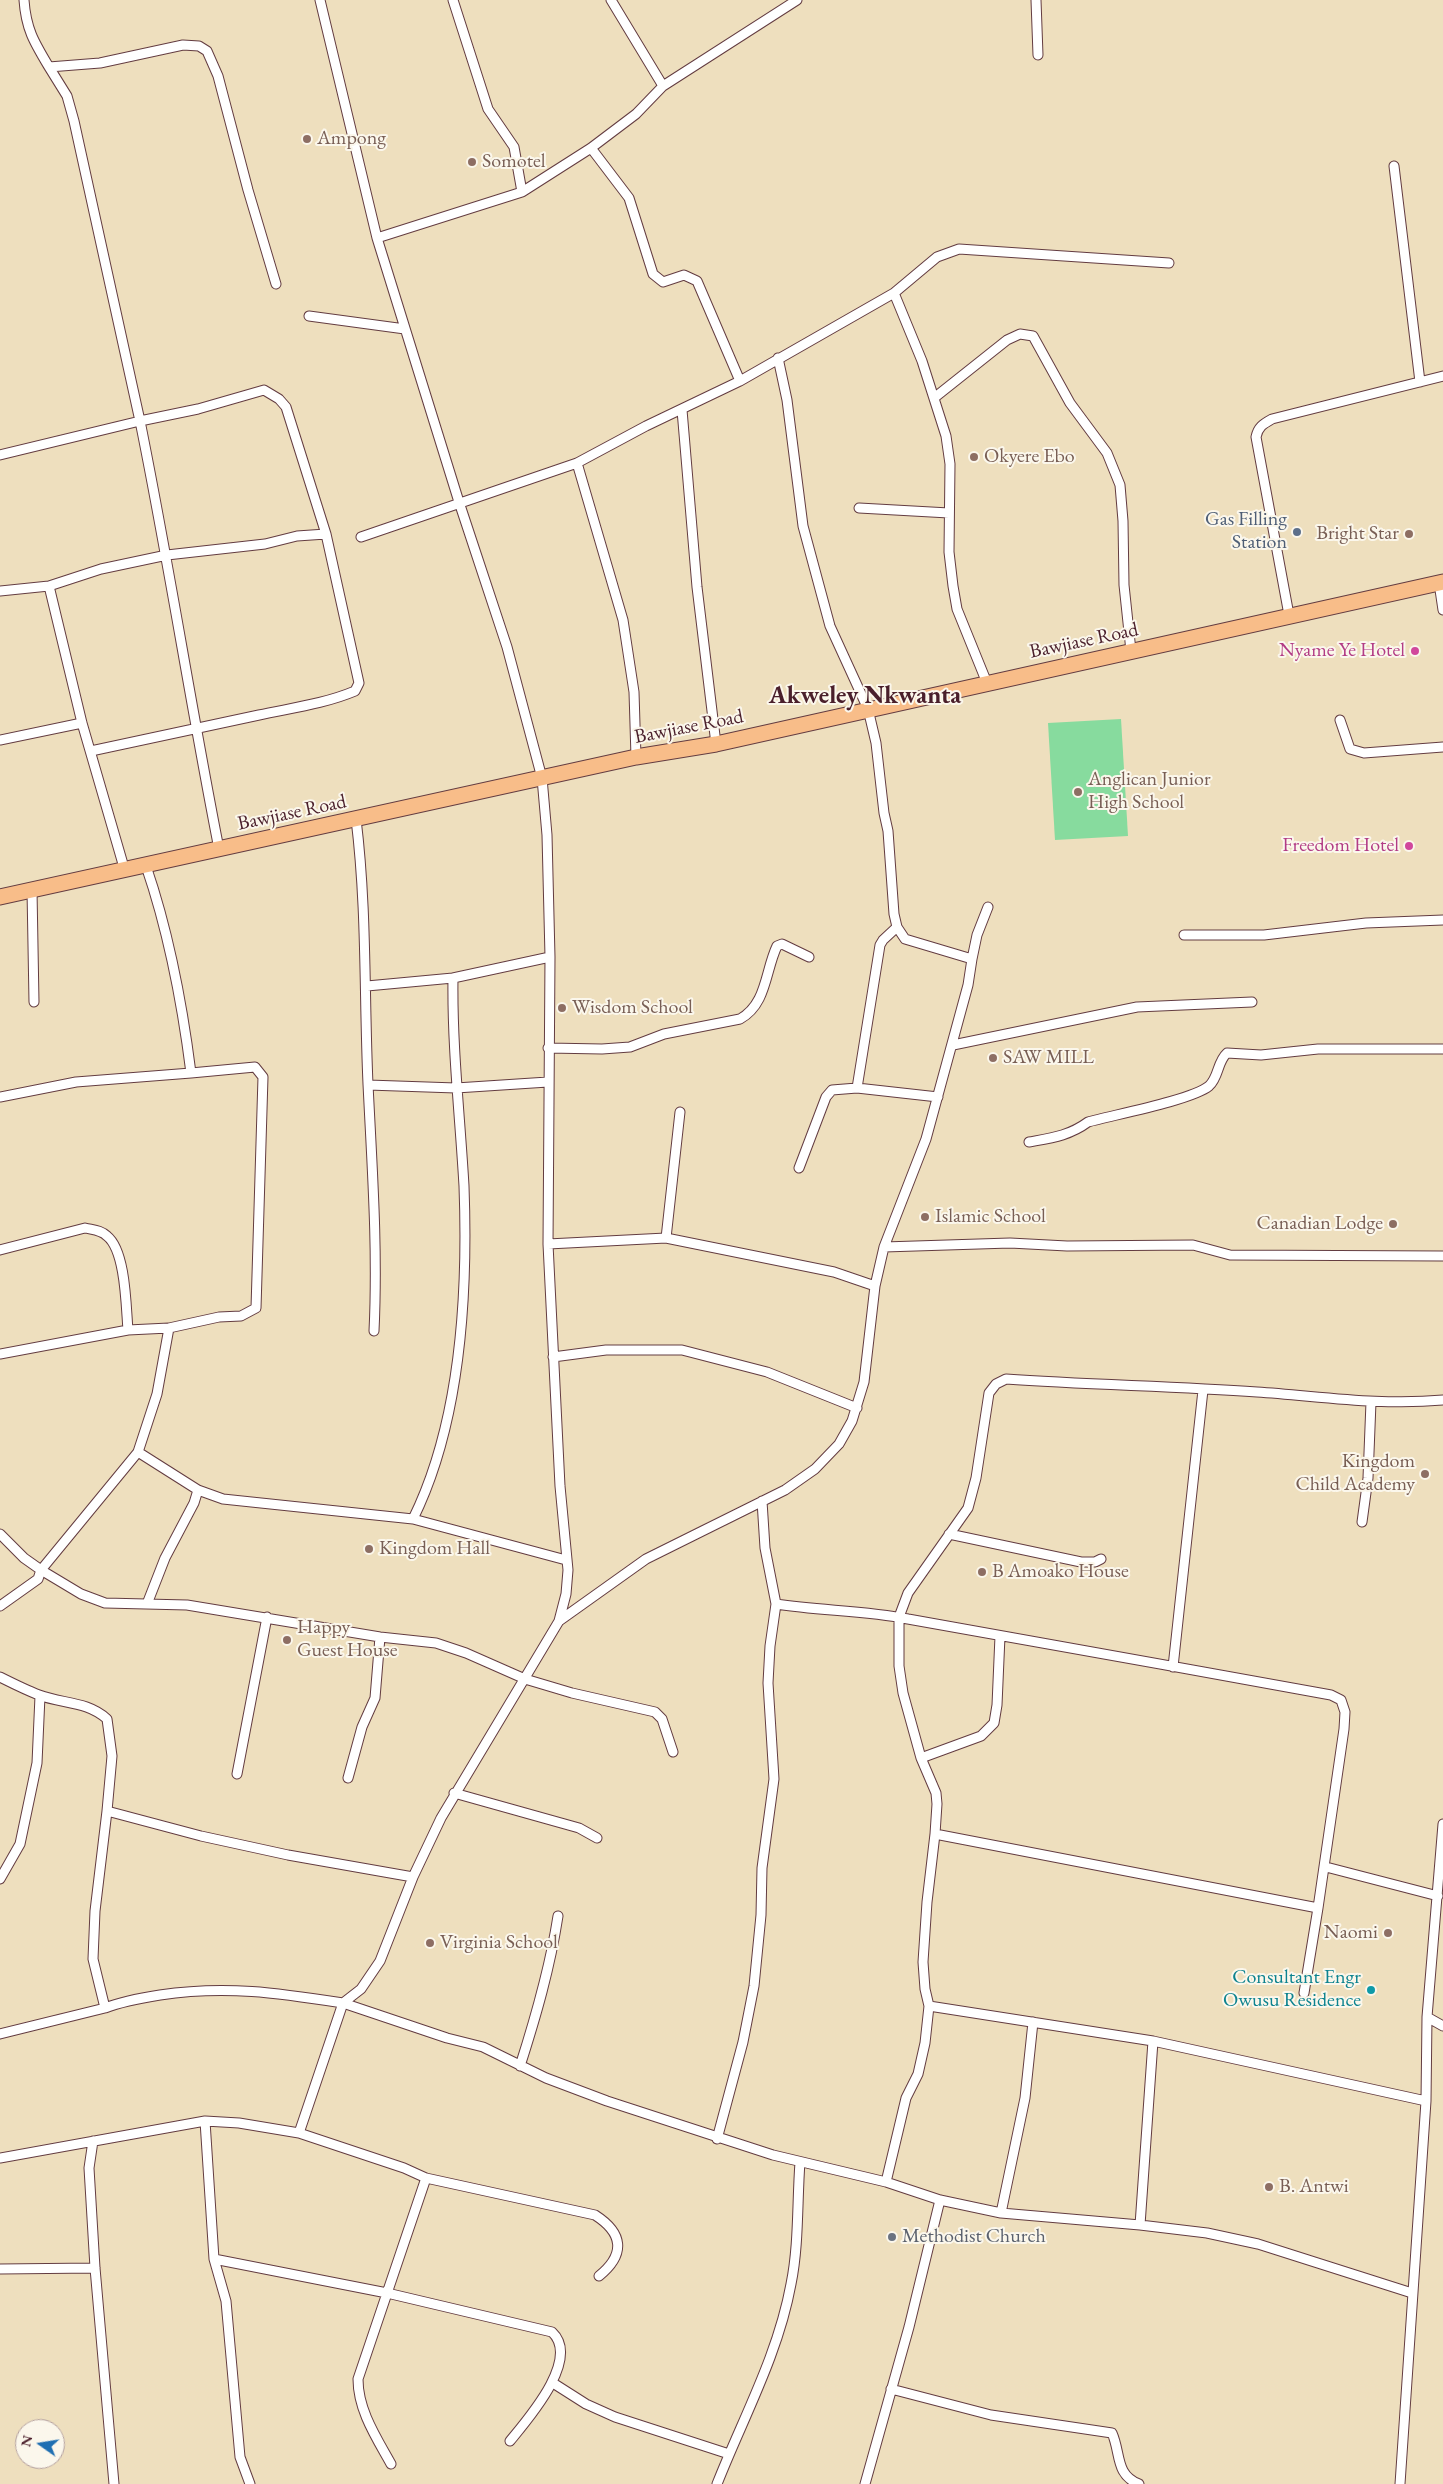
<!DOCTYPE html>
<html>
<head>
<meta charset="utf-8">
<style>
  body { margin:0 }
  #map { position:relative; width:1443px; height:2484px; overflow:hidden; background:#eedfbe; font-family:"EB Garamond",serif }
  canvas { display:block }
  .north { position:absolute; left:15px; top:2419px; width:50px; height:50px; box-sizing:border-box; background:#fbf7ec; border:1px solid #b4a19f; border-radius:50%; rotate:283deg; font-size:14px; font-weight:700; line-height:20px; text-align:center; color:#4a1f2b }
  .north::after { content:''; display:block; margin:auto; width:18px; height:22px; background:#1f6fb2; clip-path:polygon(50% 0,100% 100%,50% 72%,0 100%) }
</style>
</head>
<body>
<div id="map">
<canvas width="1443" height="2484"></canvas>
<div class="north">N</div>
</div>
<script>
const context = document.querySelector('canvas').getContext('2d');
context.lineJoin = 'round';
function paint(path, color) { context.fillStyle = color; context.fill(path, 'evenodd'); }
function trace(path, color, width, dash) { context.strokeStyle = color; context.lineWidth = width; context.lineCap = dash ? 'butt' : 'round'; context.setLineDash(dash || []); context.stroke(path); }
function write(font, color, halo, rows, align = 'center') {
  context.font = font + ' "EB Garamond",serif'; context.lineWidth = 4; context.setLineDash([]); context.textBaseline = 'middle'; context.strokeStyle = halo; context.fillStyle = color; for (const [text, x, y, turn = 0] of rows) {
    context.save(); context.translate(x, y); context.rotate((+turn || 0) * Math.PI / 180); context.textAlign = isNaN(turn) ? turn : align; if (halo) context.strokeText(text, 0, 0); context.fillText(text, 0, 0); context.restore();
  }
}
const green = new Path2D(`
  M 1121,719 L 1128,836 L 1055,840 L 1048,723 Z`);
const minor = new Path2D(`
  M 24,0 C 26,29 34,42 49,67 L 100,63 L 183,45 L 199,46 L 207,51 L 218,76 L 248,190 L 276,284
  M 320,0 L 377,238 L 459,502 L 507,647 L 542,778 L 547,835 L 550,957 L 548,1244 L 560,1486 L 568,1570 L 566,1594 L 559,1621 L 441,1818 L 413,1877 L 380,1961 L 361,1989 L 343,2003 L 447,2038 L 483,2047 L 546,2078 L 607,2101 L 773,2155 L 886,2182 L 940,2200 L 1001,2213 L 1140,2225 L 1207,2233 L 1258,2244 L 1412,2293
  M 453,0 L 488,109 L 514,147 L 522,192
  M 611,0 L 663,86
  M 1036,0 L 1038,55
  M 591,148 L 629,198 L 653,274 L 663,282 L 684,275 L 697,281 L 740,381
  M 1394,166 L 1420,382
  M 377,238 L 522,192 L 591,148 L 636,114 L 663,86 L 797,0
  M 894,293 L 922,361 L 946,436 L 950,464 L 949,552 L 953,586 L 957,609 L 987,683
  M 309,316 L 405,329
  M 934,398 L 1007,340 L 1020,334 L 1033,336 L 1070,403 L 1107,453 L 1120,485 L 1123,521 L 1124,585 L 1131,651
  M 682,410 L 697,587 L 716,744
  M 0,455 L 140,421 L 74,121 L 67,96 L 49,67
  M 577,463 L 623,620 L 634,692 L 636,757
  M 859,508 L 949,513
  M 361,537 L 577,463 L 646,426 L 740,381 L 894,293 L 937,257 L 959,249 L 1169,263
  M 1439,583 L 1443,610
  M 0,591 L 49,586
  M 1289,615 L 1256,437 C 1258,427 1263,424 1272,419 L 1443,376
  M 1340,720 L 1350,749 L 1364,753 L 1443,747
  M 0,740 L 82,723
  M 91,751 C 147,739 203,727 259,715 C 291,708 324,704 355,691 L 359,683 L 326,534 L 286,407 L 279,399 L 264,390 L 198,409 L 140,421 C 169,564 191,707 219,849
  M 356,819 C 367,908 364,995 368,1084 C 372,1167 378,1248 374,1331
  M 146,866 C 169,933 182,1002 191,1073 L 255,1067 L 263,1077 L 256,1308 L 241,1316 L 219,1317 L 169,1328 L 157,1394 L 138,1452 L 198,1490 L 223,1499 L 413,1519
  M 125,871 L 82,723 L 49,586 L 101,569 L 167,555 L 265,544 L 297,536 L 326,534
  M 32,890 L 34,1002
  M 1184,935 L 1264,935 L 1366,923 L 1443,920
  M 550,957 L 453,978 C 452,1047 460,1116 464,1186 C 468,1293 461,1422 413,1519 L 566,1560
  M 972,959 L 977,935 L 988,907
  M 367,986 L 453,978
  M 953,1045 L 1137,1007 L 1252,1002
  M 548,1048 L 602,1049 L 630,1047 L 664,1034 L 740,1019 C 767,1004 765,971 777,946 L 782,944 L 809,957
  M 368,1085 L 456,1088 L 548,1082
  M 857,1088 L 880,945 L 883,940 L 897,927
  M 0,1097 L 76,1082 L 191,1073
  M 1029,1142 C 1051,1138 1069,1136 1088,1122 C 1113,1115 1192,1100 1209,1086 C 1219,1077 1217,1062 1227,1053 L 1261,1055 L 1318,1049 L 1443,1049
  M 799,1168 L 826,1097 L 832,1090 L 857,1088 L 938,1097
  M 666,1238 L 680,1112
  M 548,1244 L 666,1238 L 834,1272 L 875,1286
  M 884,1247 L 1010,1243 L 1067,1246 L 1193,1245 L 1230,1255 L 1443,1256
  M 0,1250 L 85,1228 C 93,1230 101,1230 107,1236 C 126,1251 126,1308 128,1330
  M 0,1354 L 128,1330 L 169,1328
  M 553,1357 L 606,1350 L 682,1350 L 767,1372 L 857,1408
  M 1362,1522 L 1368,1478 L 1371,1402
  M 0,1534 L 24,1558 L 41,1570 L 81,1594 L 105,1603 L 187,1605 L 380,1637 L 436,1643 L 466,1653 L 525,1679 L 572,1693 L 655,1712 L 662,1719 L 673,1752
  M 949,1534 L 1081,1562 L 1095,1562 L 1101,1559
  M 147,1604 L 165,1558 L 194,1503 L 198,1490
  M 776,1604 C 820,1611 865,1610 908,1619 C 1049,1643 1190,1670 1331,1695 L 1341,1700 L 1345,1712 L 1344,1729 L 1318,1908 L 935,1834 L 937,1804 L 936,1793 L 921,1758 L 903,1693 L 899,1666 L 899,1617 L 908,1593 L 968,1508 L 976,1478 L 989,1393 L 996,1384 L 1006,1379 C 1090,1385 1174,1386 1257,1392 C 1319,1396 1380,1406 1443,1400
  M 0,1606 L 38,1579 L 41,1570 L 138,1452
  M 559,1621 L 646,1559 L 785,1490 L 815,1469 L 839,1444 L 852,1421 L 864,1382 L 875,1286 L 884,1247 L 926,1139 L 968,985 L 972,959 L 905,939 L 897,927 L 894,914 L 888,831 L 884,813 L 876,743 L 868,709 L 830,626 L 803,526 L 787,400 L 778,358
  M 1173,1667 L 1203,1390
  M 0,1677 C 12,1683 26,1690 39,1695 C 63,1704 87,1701 107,1719 L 112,1756 L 107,1811 L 201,1836 L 288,1855 L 413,1877
  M 921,1758 L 981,1736 L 994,1723 L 997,1705 L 1000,1636
  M 237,1774 L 267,1617
  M 348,1778 L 362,1727 L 375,1698 L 380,1637
  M 454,1793 L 579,1828 L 597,1838
  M 107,1811 L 95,1911 L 93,1959 L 105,2008 C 123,2001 141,1998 160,1995 C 226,1985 278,1993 343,2003 L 299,2133
  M 1326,1867 L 1438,1896
  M 0,1879 L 20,1844 L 37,1763 L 40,1696
  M 1304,1993 L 1318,1908
  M 929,2006 L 1153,2041 L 1426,2101
  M 1427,2017 L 1443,2026
  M 0,2034 L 105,2008
  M 520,2066 C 536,2016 550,1968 558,1916
  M 205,2121 L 214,2259 L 226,2301 L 240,2457 L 250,2484
  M 717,2139 L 743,2042 L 754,1986 L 761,1915 L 762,1868 L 774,1779 L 768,1683 L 770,1646 L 776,1604 L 765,1548 L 762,1501
  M 93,2141 L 89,2168 L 95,2268 L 114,2484
  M 0,2158 L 205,2121 L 239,2123 L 299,2133 L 404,2168 L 426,2178 L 595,2215 C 623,2233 626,2254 599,2276
  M 886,2182 L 906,2098 L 918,2074 L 925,2043 L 929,2006 L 925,1989 L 923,1962 L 927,1902 L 935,1834
  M 1001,2213 L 1025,2098 L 1033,2022
  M 1140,2225 L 1153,2041
  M 214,2259 L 387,2293 L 552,2332 C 581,2359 528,2419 510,2441
  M 0,2269 L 95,2268
  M 553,2383 L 586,2404 L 615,2417 L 729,2454
  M 891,2389 L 991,2415 L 1112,2433 C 1121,2453 1115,2475 1139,2484
  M 391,2464 C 376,2437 358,2410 358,2379 L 426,2178
  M 717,2484 C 743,2418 778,2355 791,2284 C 799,2245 797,2202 800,2162
  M 865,2484 L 909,2327 L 940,2200
  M 1400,2484 L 1426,2101 L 1427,2017 L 1443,1824`);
const primary = new Path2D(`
  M 0,897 L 636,757 L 716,744 L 1443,582`);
const markers = [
  [307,139,5,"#8d6e63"],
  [472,162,5,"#8d6e63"],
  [974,457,5,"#8d6e63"],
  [1297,532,5,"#5c6f8a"],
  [1409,534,5,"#8d6e63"],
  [1415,651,5,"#d1479c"],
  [1078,792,5,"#8d6e63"],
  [1409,846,5,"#d1479c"],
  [562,1008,5,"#8d6e63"],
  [993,1058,5,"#8d6e63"],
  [925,1217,5,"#8d6e63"],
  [1393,1224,5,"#8d6e63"],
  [1425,1474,5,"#8d6e63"],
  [369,1549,5,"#8d6e63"],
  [982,1572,5,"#8d6e63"],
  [287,1640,5,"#8d6e63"],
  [1388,1933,5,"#8d6e63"],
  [430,1943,5,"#8d6e63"],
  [1371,1990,5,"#0f9aa8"],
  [1269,2187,5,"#8d6e63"],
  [892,2237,5,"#6b7280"]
];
const educationNames = [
  ["Ampong",317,139],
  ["Somotel",482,162],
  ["Okyere Ebo",984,457],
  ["Bright Star",1399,534,"right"],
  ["Anglican Junior",1088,780],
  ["High School",1088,803],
  ["Wisdom School",572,1008],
  ["SAW MILL",1003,1058],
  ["Islamic School",935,1217],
  ["Canadian Lodge",1383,1224,"right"],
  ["Kingdom",1415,1462,"right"],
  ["Child Academy",1415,1485,"right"],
  ["Kingdom Hall",379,1549],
  ["B Amoako House",992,1572],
  ["Happy",297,1628],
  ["Guest House",297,1651],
  ["Naomi",1378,1933,"right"],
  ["Virginia School",440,1943],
  ["B. Antwi",1279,2187]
];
const serviceNames = [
  ["Gas Filling",1287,520],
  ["Station",1287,543]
];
const streetNames = [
  ["Bawjiase Road",1084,641,-12],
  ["Bawjiase Road",689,727,-11],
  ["Bawjiase Road",292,813,-12]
];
const hotelNames = [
  ["Nyame Ye Hotel",1405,651],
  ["Freedom Hotel",1399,846]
];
const cultureNames = [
  ["Consultant Engr",1361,1978],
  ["Owusu Residence",1361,2001]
];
const worshipNames = [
  ["Methodist Church",902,2237]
];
const districtNames = [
  ["Akweley Nkwanta",865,696]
];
paint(green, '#87db9e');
trace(minor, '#633c41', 11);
trace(primary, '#633c41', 17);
trace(minor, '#fff', 9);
trace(primary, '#f8bd89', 15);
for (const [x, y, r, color] of markers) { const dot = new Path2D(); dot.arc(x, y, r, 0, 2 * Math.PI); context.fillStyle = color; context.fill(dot); trace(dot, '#fbf7ec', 2); }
write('20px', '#785e54', '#fbf7ec', educationNames, 'left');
write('20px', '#4e5e75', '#fbf7ec', serviceNames, 'right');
write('20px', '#4a1f2b', '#fbf7ec', streetNames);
write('20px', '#b23c85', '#fbf7ec', hotelNames, 'right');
write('20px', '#0d838f', '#fbf7ec', cultureNames, 'right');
write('20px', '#5b616d', '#fbf7ec', worshipNames, 'left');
write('bold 25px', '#4a1f2b', '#fbf7ec', districtNames);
</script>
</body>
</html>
